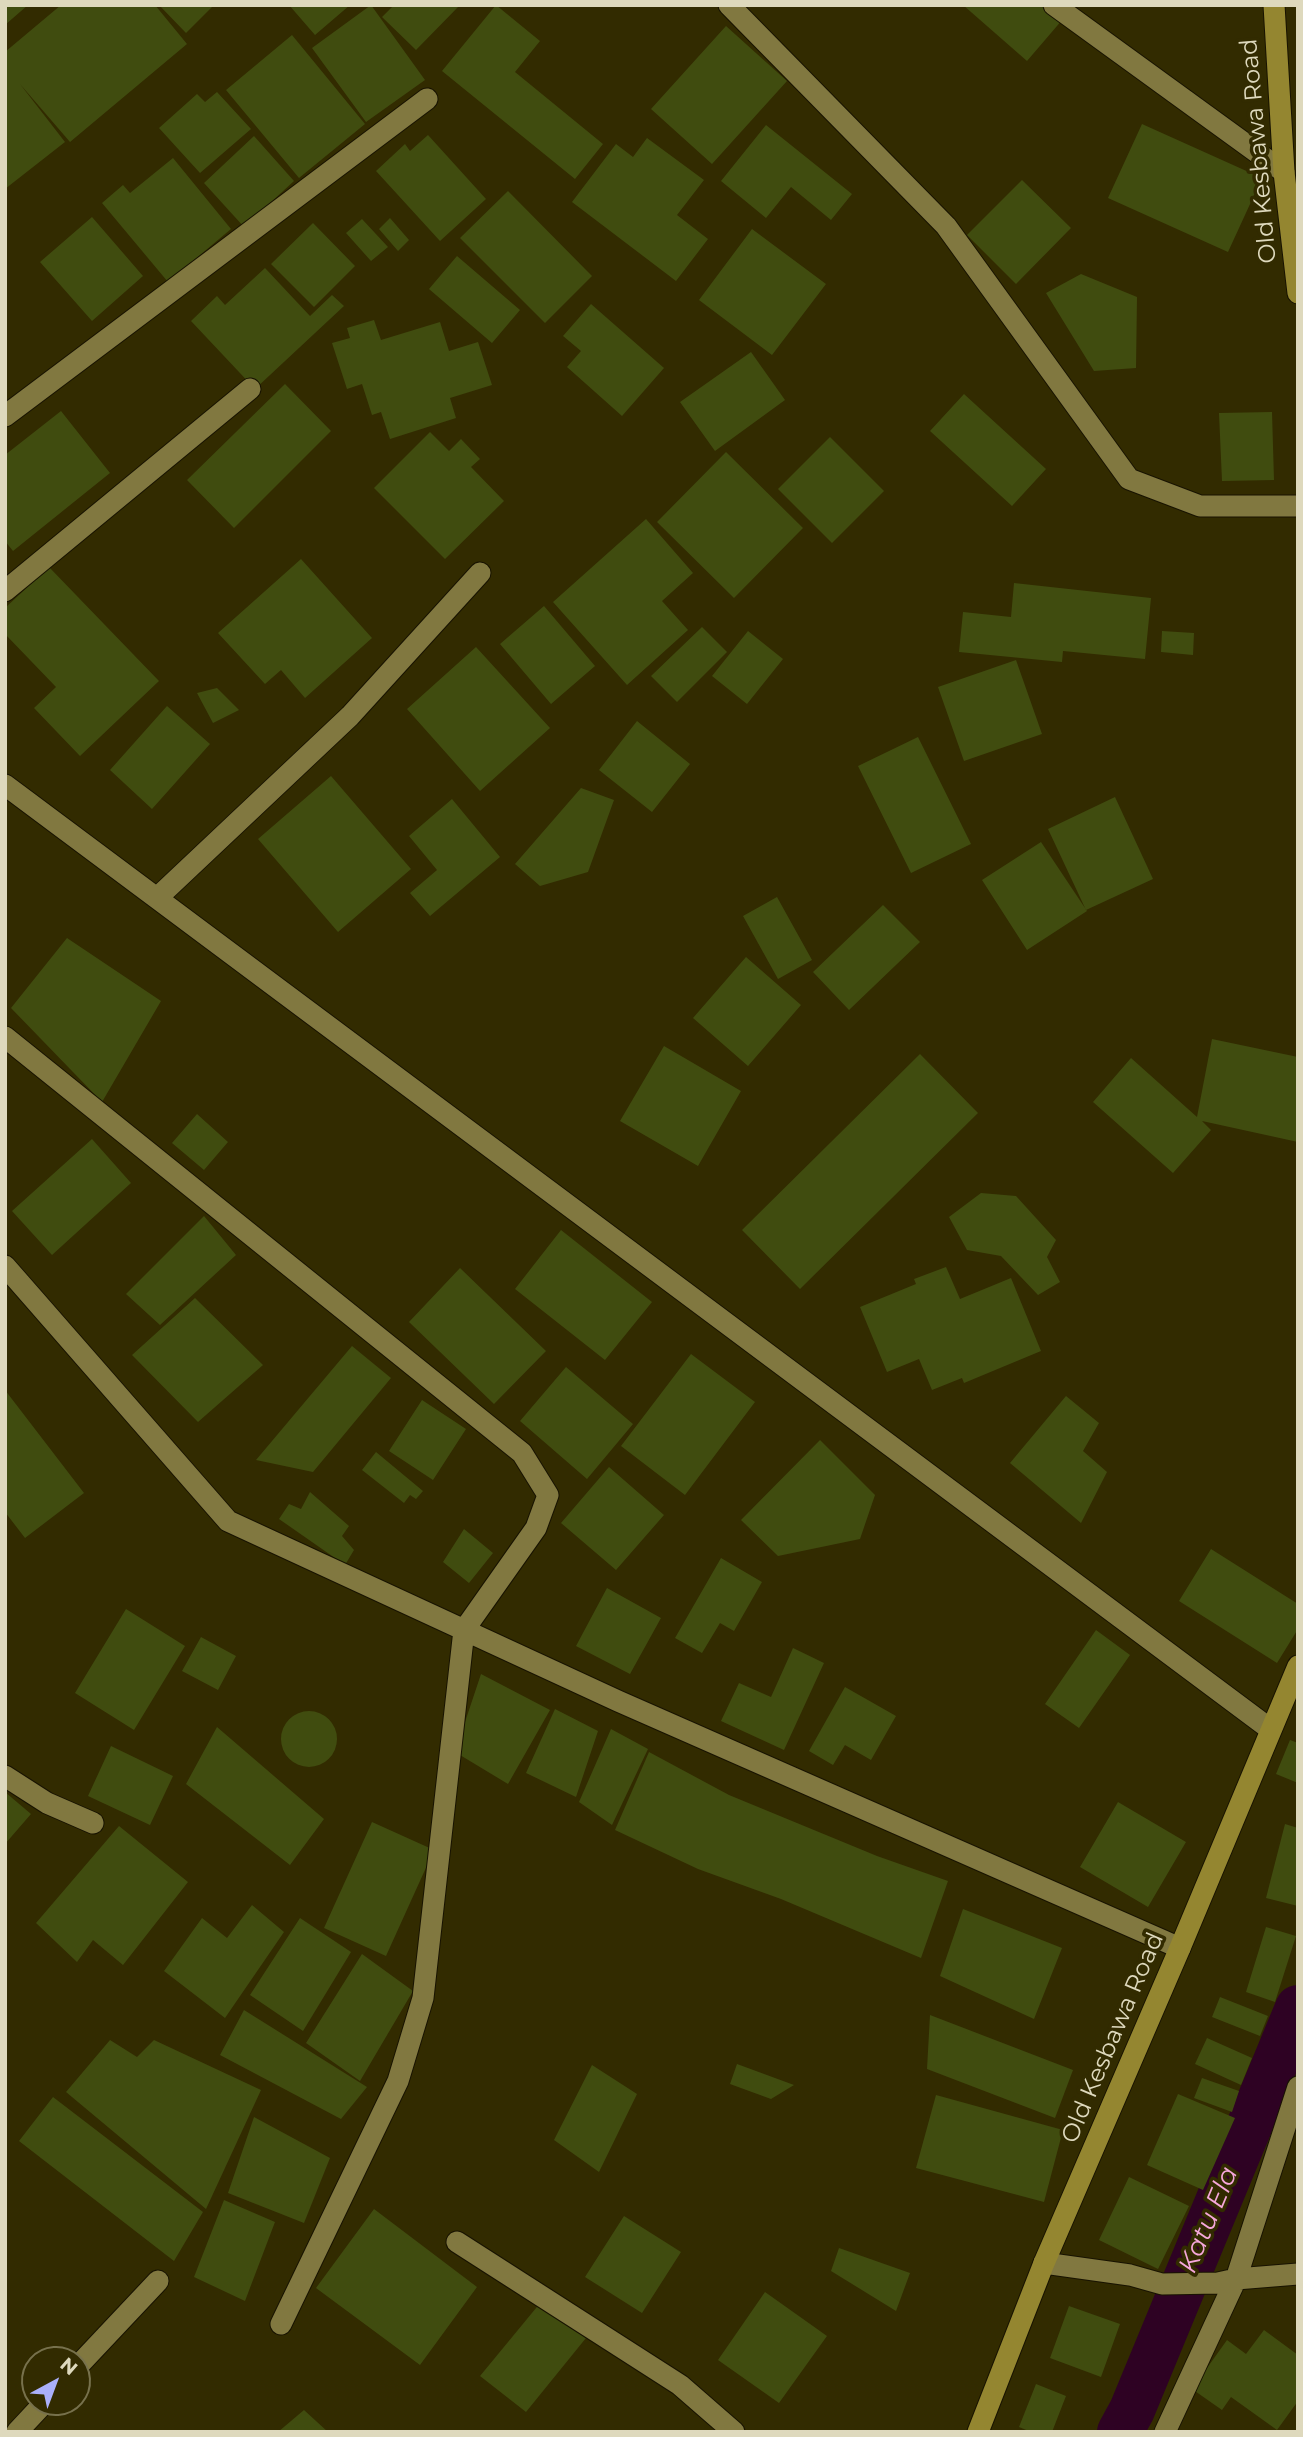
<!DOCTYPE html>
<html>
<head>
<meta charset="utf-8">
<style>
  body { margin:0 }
  #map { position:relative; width:1303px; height:2437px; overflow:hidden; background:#322b00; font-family:Montserrat,sans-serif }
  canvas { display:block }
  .frame { position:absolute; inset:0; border:7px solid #ded9bd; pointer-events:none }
  .north { position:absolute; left:21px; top:2346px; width:70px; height:70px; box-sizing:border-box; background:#322b00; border:2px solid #77714c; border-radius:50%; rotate:41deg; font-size:19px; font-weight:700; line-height:28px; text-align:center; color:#ded9bd }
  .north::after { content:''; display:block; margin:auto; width:24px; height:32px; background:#aab0fb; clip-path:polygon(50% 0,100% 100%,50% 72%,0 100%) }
</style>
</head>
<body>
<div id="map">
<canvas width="1303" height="2437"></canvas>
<div class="frame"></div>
<div class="north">N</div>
</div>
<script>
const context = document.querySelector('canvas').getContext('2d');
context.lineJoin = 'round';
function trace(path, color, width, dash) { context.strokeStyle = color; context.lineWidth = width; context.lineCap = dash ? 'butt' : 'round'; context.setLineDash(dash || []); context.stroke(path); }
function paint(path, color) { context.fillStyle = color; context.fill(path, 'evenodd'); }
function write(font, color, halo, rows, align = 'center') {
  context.font = font + ' Montserrat,sans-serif'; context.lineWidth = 7; context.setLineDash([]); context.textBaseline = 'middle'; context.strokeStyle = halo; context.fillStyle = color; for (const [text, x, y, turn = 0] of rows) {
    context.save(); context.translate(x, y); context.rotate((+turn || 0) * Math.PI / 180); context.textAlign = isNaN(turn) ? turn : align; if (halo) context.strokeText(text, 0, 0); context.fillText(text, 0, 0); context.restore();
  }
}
const canal = new Path2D(`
  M 1120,2432 L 1132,2410 L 1298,2008`);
const building = new Path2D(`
  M 5,5 L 28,5 L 5,25 Z
  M 61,5 L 155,5 L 187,44 L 70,142 L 20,84 L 65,142 L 5,189 L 5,52 Z
  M 159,5 L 214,5 L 186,33 Z
  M 289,5 L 350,5 L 315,35 Z
  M 371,5 L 425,80 L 366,122 L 312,48 Z
  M 394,5 L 460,5 L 416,50 L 382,17 Z
  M 496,5 L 540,41 L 515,72 L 603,144 L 575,179 L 442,71 Z
  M 963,5 L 1048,5 L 1063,19 L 1027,61 Z
  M 726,26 L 787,81 L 712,164 L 651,109 Z
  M 292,35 L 365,124 L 299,178 L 226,90 Z
  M 217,92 L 251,129 L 200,173 L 159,128 L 197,94 L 205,102 Z
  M 1142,124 L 1262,178 L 1228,252 L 1108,198 Z
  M 766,125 L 852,194 L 831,220 L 791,187 L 766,218 L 721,181 Z
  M 428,135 L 486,199 L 440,241 L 376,171 L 405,144 L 410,151 Z
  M 254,136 L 294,181 L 244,227 L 204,183 Z
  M 647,138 L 704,180 L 677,215 L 708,239 L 676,281 L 572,202 L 616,144 L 633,157 Z
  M 173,158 L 231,229 L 168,282 L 102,203 L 123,185 L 130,193 Z
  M 1022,180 L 1071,228 L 1016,284 L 967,235 Z
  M 508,191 L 592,276 L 545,323 L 460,238 Z
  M 92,217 L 143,276 L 92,321 L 40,262 Z
  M 390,218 L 409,240 L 398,251 L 379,229 Z
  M 362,219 L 388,247 L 371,261 L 346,233 Z
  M 313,223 L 355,266 L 314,307 L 271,264 Z
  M 752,229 L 826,284 L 772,355 L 699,300 Z
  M 457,256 L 520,310 L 492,343 L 429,289 Z
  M 265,268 L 310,316 L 332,295 L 344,306 L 255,389 L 191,321 L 217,296 L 225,305 Z
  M 1081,274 L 1137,297 L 1136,368 L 1094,371 L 1046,293 Z
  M 591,304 L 664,368 L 622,416 L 567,367 L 581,351 L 563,336 Z
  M 374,320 L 381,340 L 440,322 L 449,351 L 478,342 L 492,385 L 450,398 L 456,418 L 390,439 L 381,412 L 372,415 L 362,384 L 347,389 L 332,343 L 350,338 L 347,328 Z
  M 751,352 L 785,400 L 715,451 L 680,402 Z
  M 285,384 L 331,431 L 234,528 L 187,480 Z
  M 964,394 L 1046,469 L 1012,506 L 930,431 Z
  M 61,411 L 110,473 L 13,551 L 5,541 L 5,455 Z
  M 1272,412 L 1274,480 L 1222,481 L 1219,413 Z
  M 430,432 L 449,451 L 461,439 L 480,459 L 471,467 L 504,501 L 445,559 L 374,488 Z
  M 830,437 L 884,491 L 832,543 L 778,489 Z
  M 726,452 L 803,528 L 734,598 L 657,522 Z
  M 646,519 L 693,573 L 662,601 L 688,630 L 627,685 L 553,602 Z
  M 301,559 L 372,638 L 305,698 L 281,670 L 265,684 L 218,633 Z
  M 49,567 L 159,681 L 80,756 L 34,708 L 56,687 L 5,634 L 5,608 Z
  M 1014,583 L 1151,598 L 1145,659 L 1063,651 L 1062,662 L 959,652 L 963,612 L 1011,617 Z
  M 544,606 L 595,666 L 551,704 L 500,644 Z
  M 702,627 L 727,652 L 677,702 L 651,676 Z
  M 748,631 L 783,659 L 747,704 L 712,676 Z
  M 1162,631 L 1194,633 L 1193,655 L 1161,652 Z
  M 476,647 L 550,728 L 480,791 L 407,709 Z
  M 1016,660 L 1042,734 L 964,761 L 938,687 Z
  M 217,688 L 239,710 L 213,723 L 197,693 Z
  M 167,706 L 210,744 L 152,809 L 110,770 Z
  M 637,721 L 690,764 L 652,812 L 599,770 Z
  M 918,737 L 971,844 L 911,873 L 858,766 Z
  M 331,776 L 411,869 L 338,932 L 258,839 Z
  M 581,788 L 614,800 L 588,872 L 540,886 L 515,864 Z
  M 1115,797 L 1153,879 L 1086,910 L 1048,829 Z
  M 452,799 L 500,857 L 430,916 L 410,893 L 437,870 L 409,836 Z
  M 1041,842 L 1087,911 L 1027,950 L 982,880 Z
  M 777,897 L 812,960 L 778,979 L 743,916 Z
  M 883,905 L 920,942 L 849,1010 L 813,972 Z
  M 67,938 L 161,1001 L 102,1102 L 11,1008 Z
  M 746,957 L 801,1005 L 748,1066 L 693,1018 Z
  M 1212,1039 L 1298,1057 L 1298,1142 L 1202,1121 L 1211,1130 L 1173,1173 L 1093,1102 L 1131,1058 L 1197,1117 Z
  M 664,1046 L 741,1091 L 698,1166 L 620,1121 Z
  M 920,1054 L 978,1113 L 800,1289 L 742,1230 Z
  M 197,1114 L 228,1142 L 204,1170 L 172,1143 Z
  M 92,1139 L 131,1183 L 52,1255 L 12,1211 Z
  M 981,1193 L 1016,1196 L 1056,1240 L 1047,1257 L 1060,1282 L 1038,1295 L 1001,1256 L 967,1250 L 949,1217 Z
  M 204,1216 L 236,1255 L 160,1325 L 126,1294 Z
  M 561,1230 L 652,1302 L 605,1360 L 515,1289 Z
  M 946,1267 L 960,1299 L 1011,1278 L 1041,1351 L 964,1383 L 962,1378 L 932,1390 L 919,1359 L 887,1372 L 860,1307 L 916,1284 L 914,1279 Z
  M 460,1268 L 546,1351 L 494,1404 L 409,1322 Z
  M 195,1298 L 263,1365 L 198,1422 L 132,1355 Z
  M 352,1346 L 391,1378 L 313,1472 L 256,1460 Z
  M 691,1354 L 755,1402 L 685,1495 L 621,1446 Z
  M 566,1367 L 633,1424 L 587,1479 L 520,1421 Z
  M 5,1390 L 84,1493 L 25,1538 L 5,1512 Z
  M 1066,1396 L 1099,1423 L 1083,1451 L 1107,1472 L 1081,1523 L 1010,1463 Z
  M 422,1400 L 466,1429 L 433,1480 L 389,1451 Z
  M 820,1440 L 875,1495 L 860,1539 L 778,1556 L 741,1520 Z
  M 376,1452 L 423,1491 L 416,1499 L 410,1495 L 404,1503 L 362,1470 Z
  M 609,1467 L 664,1515 L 616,1570 L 561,1523 Z
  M 310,1492 L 349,1526 L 342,1536 L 354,1550 L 345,1565 L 279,1519 L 289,1504 L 301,1509 Z
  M 464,1529 L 493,1553 L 469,1583 L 443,1562 Z
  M 1211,1549 L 1298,1604 L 1298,1629 L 1277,1663 L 1179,1601 Z
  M 721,1558 L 762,1582 L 734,1631 L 720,1623 L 702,1653 L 675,1638 Z
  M 607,1588 L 661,1618 L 630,1674 L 576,1646 Z
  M 126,1609 L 185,1646 L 134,1730 L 75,1693 Z
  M 1096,1630 L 1130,1655 L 1079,1728 L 1045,1704 Z
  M 201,1637 L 236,1656 L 218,1690 L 182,1671 Z
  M 793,1648 L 824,1663 L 784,1750 L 721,1721 L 739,1683 L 771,1697 Z
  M 481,1674 L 550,1710 L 508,1784 L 455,1752 Z
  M 845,1687 L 896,1716 L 871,1760 L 845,1745 L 833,1765 L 809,1751 Z
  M 555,1709 L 598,1731 L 576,1797 L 526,1773 Z
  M281 1739a28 28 0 1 1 56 0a28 28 0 1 1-56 0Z
  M 217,1727 L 324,1819 L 290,1865 L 186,1784 Z
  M 611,1729 L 648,1749 L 612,1825 L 579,1802 Z
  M 1290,1740 L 1298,1743 L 1298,1783 L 1276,1774 Z
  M 111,1746 L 173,1776 L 150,1825 L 88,1796 Z
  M 649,1752 L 729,1795 L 877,1856 L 948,1881 L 921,1958 L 781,1899 L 698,1869 L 615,1830 Z
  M 5,1792 L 31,1814 L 5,1844 Z
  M 1118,1802 L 1186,1842 L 1148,1907 L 1080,1867 Z
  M 372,1822 L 434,1850 L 386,1956 L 324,1928 Z
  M 1285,1824 L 1298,1828 L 1298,1906 L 1266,1898 Z
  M 119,1826 L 188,1882 L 123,1965 L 93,1940 L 77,1962 L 36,1923 Z
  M 252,1905 L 284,1932 L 225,2018 L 164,1971 L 202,1918 L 227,1938 Z
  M 963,1909 L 1062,1948 L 1034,2019 L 940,1976 Z
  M 300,1918 L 351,1952 L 303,2031 L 250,1995 Z
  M 1266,1927 L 1296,1936 L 1275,2002 L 1246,1992 Z
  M 362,1954 L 413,1991 L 360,2081 L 306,2043 Z
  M 1220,1997 L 1268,2016 L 1260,2036 L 1212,2017 Z
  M 244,2010 L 367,2087 L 341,2119 L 220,2055 Z
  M 930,2015 L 1073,2070 L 1055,2118 L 927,2069 Z
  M 1207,2038 L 1252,2058 L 1241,2085 L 1195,2064 Z
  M 110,2040 L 137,2057 L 154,2040 L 261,2090 L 206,2209 L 66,2092 Z
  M 737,2064 L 794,2085 L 771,2099 L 730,2084 Z
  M 592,2065 L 637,2094 L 599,2172 L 554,2140 Z
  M 1202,2078 L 1239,2091 L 1232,2112 L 1194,2098 Z
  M 1178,2094 L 1235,2118 L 1203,2190 L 1147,2165 Z
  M 936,2095 L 1063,2130 L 1044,2202 L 916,2168 Z
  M 53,2097 L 203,2212 L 174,2261 L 19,2141 Z
  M 254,2117 L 330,2158 L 304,2223 L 228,2193 Z
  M 1129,2177 L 1189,2206 L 1158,2269 L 1099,2240 Z
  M 224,2200 L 275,2222 L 245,2301 L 194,2277 Z
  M 374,2209 L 477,2287 L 420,2365 L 316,2288 Z
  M 624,2216 L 681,2252 L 642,2313 L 585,2277 Z
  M 839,2248 L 910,2273 L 896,2311 L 831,2271 Z
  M 765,2292 L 827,2336 L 779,2403 L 718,2360 Z
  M 541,2302 L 586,2338 L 526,2412 L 480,2376 Z
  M 1069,2306 L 1120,2324 L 1101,2377 L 1050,2358 Z
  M 1264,2330 L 1298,2355 L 1298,2401 L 1277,2430 L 1231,2397 L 1222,2410 L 1192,2389 L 1227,2340 L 1246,2354 Z
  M 1036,2384 L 1066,2396 L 1052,2432 L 1031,2432 L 1019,2427 Z
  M 304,2410 L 328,2432 L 278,2432 Z`);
const street = new Path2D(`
  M 729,5 L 946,226 L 1129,479 L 1200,506 L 1298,506
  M 1054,5 L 1284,172
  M 5,416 L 427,99
  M 5,591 L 250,389
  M 5,785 L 1270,1729
  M 157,898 L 350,716 L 480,573
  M 5,1037 L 522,1453 L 548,1495 L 536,1528 L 464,1630 L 423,1998 L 398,2081 L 281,2324
  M 5,1266 L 228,1521 L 618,1701 L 1180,1948
  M 5,1776 L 47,1803 L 93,1823
  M 457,2242 L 680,2385 L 734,2432
  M 1044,2263 L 1130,2275 L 1162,2284 L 1218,2283 L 1236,2279 L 1298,2274
  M 77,2367 L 158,2281
  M 17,2432 L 45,2402
  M 1165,2432 L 1236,2279 L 1298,2087`);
const primary = new Path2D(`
  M 1274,5 L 1284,172 L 1298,293
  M 978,2432 L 1044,2263 L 1180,1948 L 1298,1666`);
const streetNames = [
  ["Old Kesbawa Road",1259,151,-95],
  ["Old Kesbawa Road",1113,2038,-67]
];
const waterNames = [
  ["Katu Ela",1209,2220,-67]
];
trace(canal, '#2e0223', 46);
paint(building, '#404c0f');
trace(street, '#181300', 23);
trace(primary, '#181300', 23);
trace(street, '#817840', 21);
trace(primary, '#948630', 21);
write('24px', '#ded9bd', '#322b00', streetNames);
write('italic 26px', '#f6a7db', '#322b00', waterNames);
</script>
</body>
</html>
